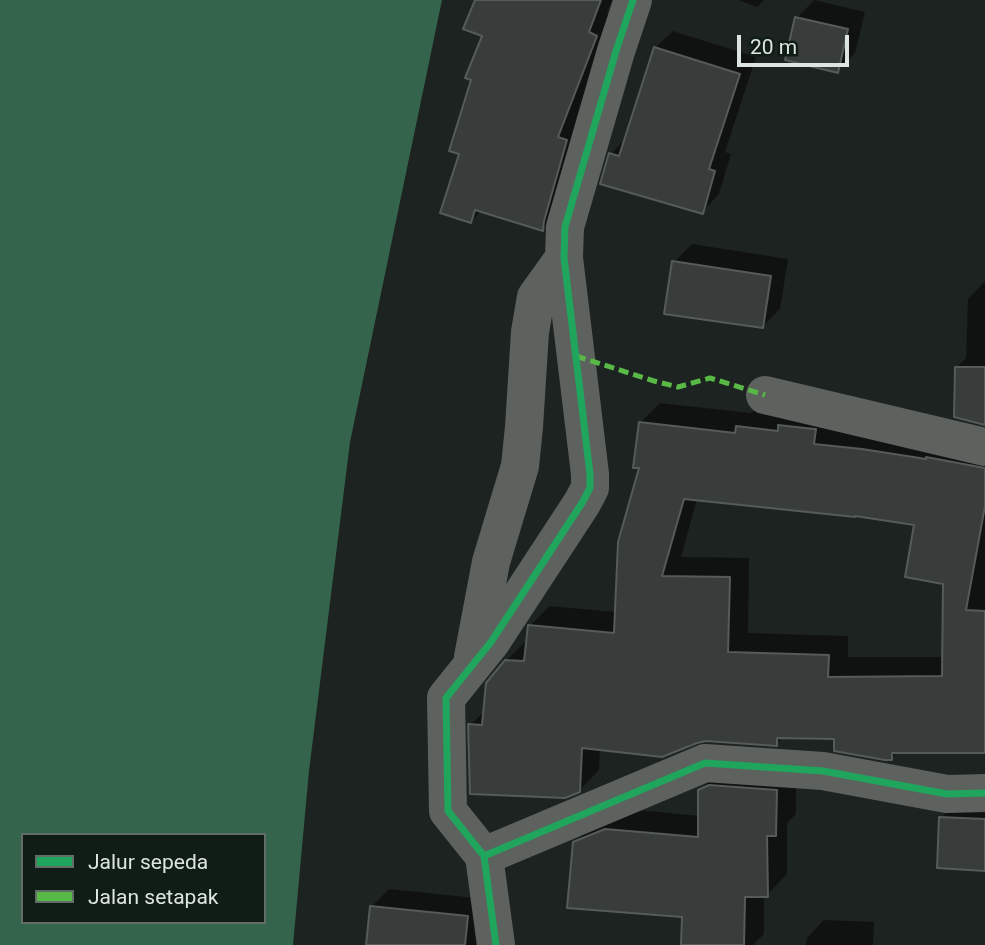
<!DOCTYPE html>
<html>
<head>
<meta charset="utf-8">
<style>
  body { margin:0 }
  #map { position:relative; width:985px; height:945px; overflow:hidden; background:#1d2320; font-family:Roboto,sans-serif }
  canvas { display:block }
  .legend { position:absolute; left:21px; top:833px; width:245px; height:91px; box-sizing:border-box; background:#101d16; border:2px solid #626d67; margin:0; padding:9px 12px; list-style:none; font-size:21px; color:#dde5e0 }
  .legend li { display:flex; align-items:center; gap:14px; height:35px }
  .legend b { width:35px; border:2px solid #626d67 }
  .scale { position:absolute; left:737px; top:35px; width:112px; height:32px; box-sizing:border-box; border:4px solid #dde5e0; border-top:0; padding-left:9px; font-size:21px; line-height:24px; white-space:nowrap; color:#dde5e0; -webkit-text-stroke:5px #101d16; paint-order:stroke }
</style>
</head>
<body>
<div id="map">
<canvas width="985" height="945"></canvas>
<ul class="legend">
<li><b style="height:9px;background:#20a55d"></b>Jalur sepeda</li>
<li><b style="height:9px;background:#58b947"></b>Jalan setapak</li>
</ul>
<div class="scale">20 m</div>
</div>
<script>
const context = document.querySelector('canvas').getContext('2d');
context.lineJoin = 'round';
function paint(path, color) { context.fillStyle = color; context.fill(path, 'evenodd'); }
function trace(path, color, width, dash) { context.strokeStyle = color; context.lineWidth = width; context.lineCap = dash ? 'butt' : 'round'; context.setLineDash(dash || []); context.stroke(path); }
const water = new Path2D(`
  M 0,0 L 442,0 L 350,442 L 309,771 L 293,945 L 0,945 ZM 23,835 L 264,835 L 264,922 L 23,922 Z`);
const shadow = new Path2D(`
  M 476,0 L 612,0 L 607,13 L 615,17 L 576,119 L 585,121 L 561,211 L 542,229 L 481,211 L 471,221 L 461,152 L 473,79 L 484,35 Z
  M 738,0 L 764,0 L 757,7 Z
  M 814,0 L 865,12 L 855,53 L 838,71 L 797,18 Z
  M 673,31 L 756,57 L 725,152 L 731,154 L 719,194 L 702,212 L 611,154 L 626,138 L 655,48 Z
  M 692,244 L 788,259 L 780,309 L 762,327 L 674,262 Z
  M 985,281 L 985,423 L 957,367 L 966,358 L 968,299 Z
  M 660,403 L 751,413 L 758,407 L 985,446 L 985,752 L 899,751 L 891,758 L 836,738 L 784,736 L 776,744 L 706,739 L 600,748 L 599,770 L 579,791 L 470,725 L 486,710 L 506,661 L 526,641 L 530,626 L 549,606 L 616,612 L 641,467 L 640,423 ZM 697,499 L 856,514 L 916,524 L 944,583 L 944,657 L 848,657 L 848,636 L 748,633 L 749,558 L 681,557 Z
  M 720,770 L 796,770 L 796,814 L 787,823 L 787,874 L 767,895 L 764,895 L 764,934 L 753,945 L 683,945 L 683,916 L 575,843 L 595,822 L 627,809 L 700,816 L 699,791 Z
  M 961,798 L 985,799 L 985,869 L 941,818 Z
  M 389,889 L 485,899 L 480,945 L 367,945 L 371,907 Z
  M 824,920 L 874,922 L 873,945 L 806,945 L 807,938 Z`);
const building = new Path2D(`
  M 475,0 L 601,0 L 589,32 L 597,36 L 558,137 L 567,140 L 544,221 L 543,231 L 475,210 L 471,223 L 440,213 L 459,154 L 449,151 L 471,80 L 465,78 L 482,36 L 463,29 Z
  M 795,17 L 848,29 L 838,73 L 785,60 Z
  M 654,47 L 740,74 L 709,169 L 715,171 L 703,214 L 600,184 L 609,153 L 619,156 Z
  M 672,261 L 771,276 L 763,328 L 664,314 Z
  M 955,367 L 985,367 L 985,425 L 954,417 Z
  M 639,422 L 735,433 L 736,426 L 778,431 L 778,425 L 814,429 L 816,429 L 814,444 L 862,449 L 926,459 L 926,457 L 985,468 L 985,506 L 966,610 L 985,611 L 985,753 L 892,753 L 892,760 L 885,760 L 834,751 L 834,739 L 777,738 L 777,746 L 706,741 L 697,743 L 662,757 L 582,748 L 580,792 L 565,798 L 470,794 L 468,724 L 482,725 L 486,683 L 505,660 L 524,661 L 528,625 L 614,633 L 618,542 L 639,468 L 633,468 ZM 684,499 L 855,517 L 855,516 L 914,525 L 905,577 L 943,584 L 942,676 L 828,677 L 829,655 L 728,652 L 730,577 L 662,576 Z
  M 709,785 L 777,790 L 776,836 L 767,836 L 768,897 L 745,897 L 744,945 L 681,945 L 682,917 L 567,908 L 573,842 L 605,829 L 698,837 L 698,790 Z
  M 939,817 L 985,819 L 985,871 L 937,868 Z
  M 370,906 L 468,916 L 465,945 L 366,945 Z`);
const minor = new Path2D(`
  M 765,395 L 985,447
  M 473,657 L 491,562 L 520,466 L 524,427 L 530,332 L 536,297 L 564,258
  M 484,856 L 705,763 L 823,771 L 947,794 L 985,793
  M 496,945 L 484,856 L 448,811 L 446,698 L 491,642 L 582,503 L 590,488 L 590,474 L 564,258 L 565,227 L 616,51 L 633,0`);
const quiet = new Path2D(`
  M 576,356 L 654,381 L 678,387 L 710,378 L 765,395`);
const cycleway = new Path2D(`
  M 484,856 L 705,763 L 823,771 L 947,794 L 985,793
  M 496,945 L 484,856 L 448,811 L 446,698 L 491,642 L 582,503 L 590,488 L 590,474 L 564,258 L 565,227 L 616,51 L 633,0`);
paint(water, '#35644c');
paint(shadow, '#0007');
paint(building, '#383d3b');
trace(building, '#555b58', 2);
trace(minor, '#5d625f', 38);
trace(quiet, '#58b947', 5, [10, 5]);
trace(cycleway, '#20a55d', 7);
</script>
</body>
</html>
